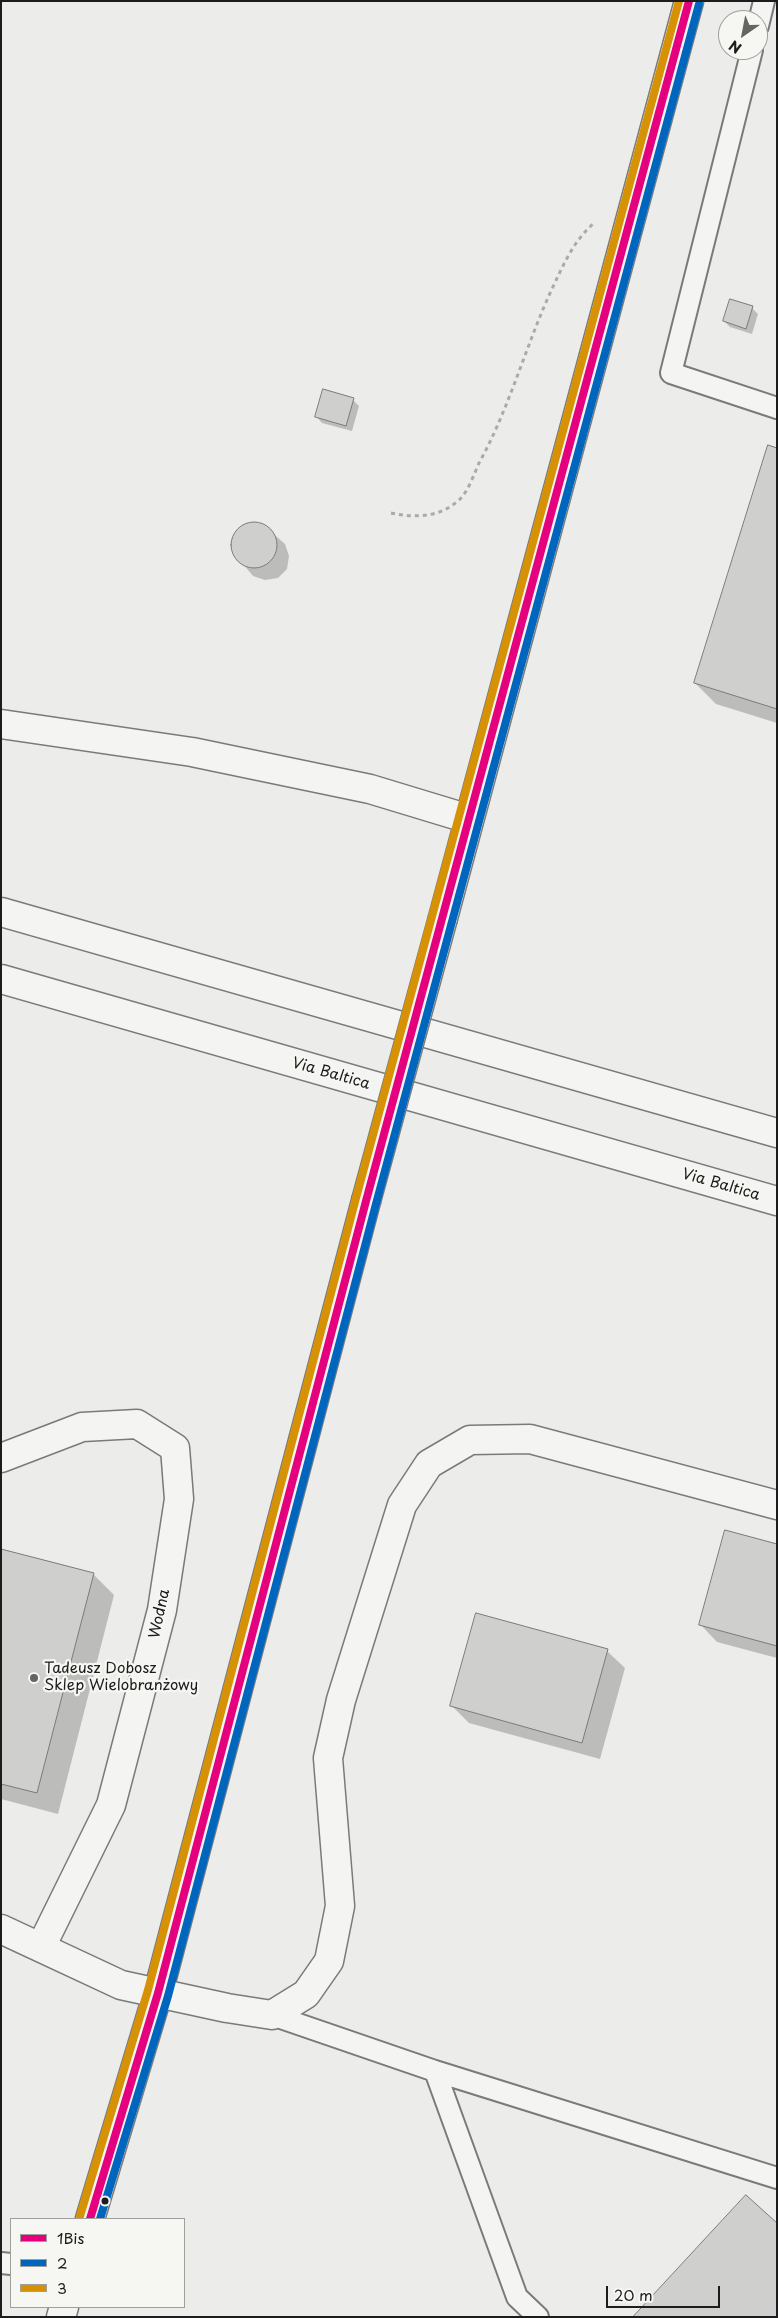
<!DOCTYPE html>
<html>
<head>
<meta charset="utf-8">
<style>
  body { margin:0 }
  #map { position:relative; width:778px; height:2318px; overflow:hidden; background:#ececea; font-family:"Playpen Sans",sans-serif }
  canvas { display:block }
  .frame { position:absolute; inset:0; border:2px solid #1c1c1c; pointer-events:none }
  .legend { position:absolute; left:10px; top:2218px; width:175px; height:90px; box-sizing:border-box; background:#f6f6f2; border:1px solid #9f9f9c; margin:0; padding:6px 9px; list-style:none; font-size:15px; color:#1c1c1c }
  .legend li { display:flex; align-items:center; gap:10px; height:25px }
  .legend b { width:25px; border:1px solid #9f9f9c }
  .north { position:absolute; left:718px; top:10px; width:50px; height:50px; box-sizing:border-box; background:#f6f6f2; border:1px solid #9f9f9c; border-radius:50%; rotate:213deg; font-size:14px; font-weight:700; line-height:20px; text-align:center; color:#1c1c1c }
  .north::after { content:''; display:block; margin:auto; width:18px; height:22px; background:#656564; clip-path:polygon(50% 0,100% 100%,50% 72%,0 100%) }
  .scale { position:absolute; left:606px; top:2286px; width:114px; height:22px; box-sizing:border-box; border:2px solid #1c1c1c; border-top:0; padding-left:6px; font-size:15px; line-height:18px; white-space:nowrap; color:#1c1c1c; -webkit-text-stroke:4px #f6f6f2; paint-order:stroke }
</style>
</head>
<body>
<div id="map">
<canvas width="778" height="2318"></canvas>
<div class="frame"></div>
<ul class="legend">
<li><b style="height:6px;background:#e5007d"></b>1Bis</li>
<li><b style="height:6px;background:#0065bd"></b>2</li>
<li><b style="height:6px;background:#d69104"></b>3</li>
</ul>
<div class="north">N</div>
<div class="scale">20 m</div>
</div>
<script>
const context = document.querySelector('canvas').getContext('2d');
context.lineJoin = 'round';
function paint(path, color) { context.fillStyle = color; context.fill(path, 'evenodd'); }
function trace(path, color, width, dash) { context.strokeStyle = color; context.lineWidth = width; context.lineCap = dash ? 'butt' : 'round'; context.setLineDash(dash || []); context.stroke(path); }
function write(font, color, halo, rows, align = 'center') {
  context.font = font + ' "Playpen Sans",sans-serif'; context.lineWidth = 4.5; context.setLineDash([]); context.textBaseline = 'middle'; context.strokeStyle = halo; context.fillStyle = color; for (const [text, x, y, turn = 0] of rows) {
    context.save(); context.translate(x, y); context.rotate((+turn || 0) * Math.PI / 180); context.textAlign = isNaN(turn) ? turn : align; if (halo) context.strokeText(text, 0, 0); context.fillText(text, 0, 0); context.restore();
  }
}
const shadow = new Path2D(`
  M 752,308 L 758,314 L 752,334 L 730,327 L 724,321 Z
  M 353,400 L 359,406 L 352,431 L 322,423 L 316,416 Z
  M 777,449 L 777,723 L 716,704 L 695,683 Z
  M 249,523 L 262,524 L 285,544 L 289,556 L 287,569 L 278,578 L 265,580 L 253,576 L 233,552 L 232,540 L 238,529 Z
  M 777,1545 L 777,1658 L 717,1642 L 700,1624 Z
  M 1,1550 L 93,1574 L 114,1595 L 58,1814 L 1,1799 Z
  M 607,1651 L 625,1668 L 600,1759 L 469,1723 L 452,1706 Z`);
const building = new Path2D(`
  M 730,299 L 753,306 L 746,329 L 723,321 Z
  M 323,389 L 354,398 L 346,426 L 315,417 Z
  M 768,445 L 777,448 L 777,709 L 694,683 Z
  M231 545a23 23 0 1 1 46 0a23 23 0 1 1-46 0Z
  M 725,1530 L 777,1544 L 777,1646 L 699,1625 Z
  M 1,1549 L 94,1573 L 37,1793 L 1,1784 Z
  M 476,1613 L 608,1649 L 582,1743 L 450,1706 Z
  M 746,2195 L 777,2223 L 777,2317 L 633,2317 Z`);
const path = new Path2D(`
  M 391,513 C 415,518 439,518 459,500 C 468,492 474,474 479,463 C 509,409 525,348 551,291 C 563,266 572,243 593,224`);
const service = new Path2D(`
  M 758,26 L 764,1
  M 752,50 L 671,373 L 777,408
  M 272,2015 L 435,2071 L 777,2178
  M 435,2071 L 517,2297 L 538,2317
  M 1,2263 L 11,2264`);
const minor = new Path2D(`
  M 1,1458 L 82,1427 L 137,1424 L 175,1448 L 179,1499 L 162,1610 L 111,1805 L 41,1947
  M 1,1929 L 121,1985 L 227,2008 L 272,2015 L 306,1994 L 329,1961 L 340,1906 L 328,1758 L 341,1700 L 402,1505 L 429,1464 L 470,1440 L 530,1439 L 777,1505`);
const tertiary = new Path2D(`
  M 1,724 L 192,752 L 370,789 L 469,819`);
const secondary = new Path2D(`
  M 443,918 L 689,1
  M 90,2219 L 158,1993 L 366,1201
  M 61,2317 L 64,2307`);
const motorway = new Path2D(`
  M 1,912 L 777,1133
  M 1,979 L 777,1201`);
const secondaryBridge = new Path2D(`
  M 366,1201 L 443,918`);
const bus1 = new Path2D(`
  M 90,2219 L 158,1993 L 366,1201 L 689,1`);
const bus2 = new Path2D(`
  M 100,2219 L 168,1996 L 376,1204 L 699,4`);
const bus3 = new Path2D(`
  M 80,2216 L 148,1990 L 356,1198 L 679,1`);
const markers = [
  [34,1678,5,"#656564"],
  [105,2201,4.5,"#1c1c1c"]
];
const streetNames = [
  ["Via Baltica",331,1074,16],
  ["Via Baltica",721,1185,16],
  ["Wodna",160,1614,-78]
];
const poiNames = [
  ["Tadeusz Dobosz",44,1669],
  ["Sklep Wielobranżowy",44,1686]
];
paint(shadow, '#0003');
paint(building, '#cfcfce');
trace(building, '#7a7a79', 1);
trace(service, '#7a7a79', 24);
trace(minor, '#7a7a79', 31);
trace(tertiary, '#7a7a79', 31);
trace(secondary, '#7a7a79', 31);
trace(motorway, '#7a7a79', 31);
trace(path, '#aaaaa9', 3, [4, 4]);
trace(service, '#f4f4f2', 20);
trace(minor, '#f4f4f2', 28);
trace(tertiary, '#f4f4f2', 28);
trace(secondary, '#f4f4f2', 28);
trace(motorway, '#f4f4f2', 28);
trace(secondaryBridge, '#7a7a79', 31, []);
trace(secondaryBridge, '#f4f4f2', 28);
trace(bus1, '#e5007d', 8);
trace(bus2, '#0065bd', 8);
trace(bus3, '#d69104', 8);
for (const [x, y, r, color] of markers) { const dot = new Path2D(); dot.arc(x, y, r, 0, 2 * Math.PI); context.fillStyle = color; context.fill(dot); trace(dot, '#f6f6f2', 2); }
write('15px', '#1c1c1c', '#f6f6f2', streetNames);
write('15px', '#1c1c1c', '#f6f6f2', poiNames, 'left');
</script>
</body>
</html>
